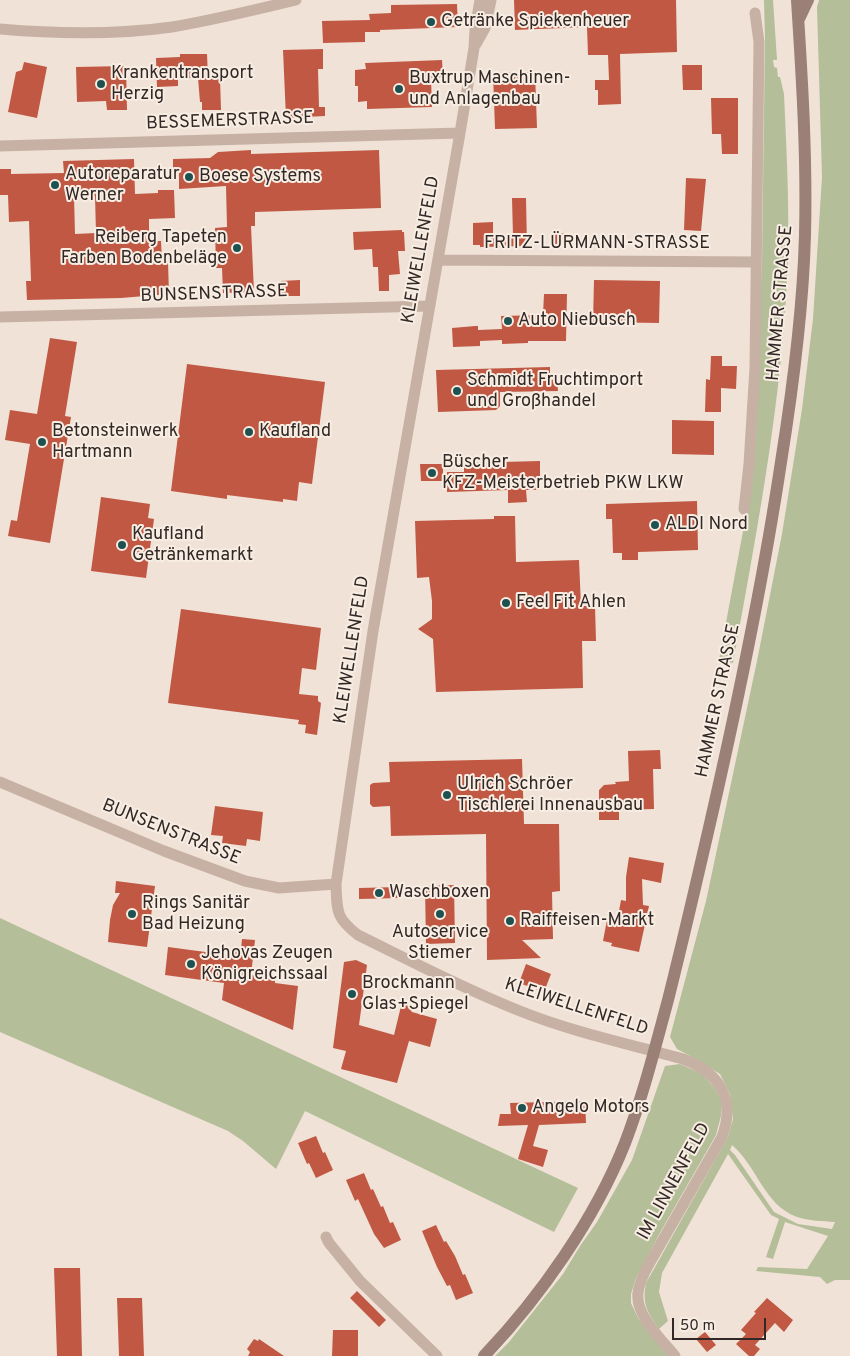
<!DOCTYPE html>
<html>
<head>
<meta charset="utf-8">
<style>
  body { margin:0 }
  #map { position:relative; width:850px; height:1356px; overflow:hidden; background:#f0e2d7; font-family:Overpass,sans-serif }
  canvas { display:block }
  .scale { position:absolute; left:672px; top:1318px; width:94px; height:22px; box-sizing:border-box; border:2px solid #322825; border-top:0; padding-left:6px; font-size:15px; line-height:18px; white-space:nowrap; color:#322825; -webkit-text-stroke:4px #f8ede3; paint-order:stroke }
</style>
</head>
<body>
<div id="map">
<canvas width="850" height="1356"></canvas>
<div class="scale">50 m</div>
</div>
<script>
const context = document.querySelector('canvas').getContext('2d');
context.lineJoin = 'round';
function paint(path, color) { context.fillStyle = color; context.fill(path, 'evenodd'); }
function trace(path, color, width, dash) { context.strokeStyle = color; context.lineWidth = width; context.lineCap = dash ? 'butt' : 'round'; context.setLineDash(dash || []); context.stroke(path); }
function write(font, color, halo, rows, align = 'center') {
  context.font = font + ' Overpass,sans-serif'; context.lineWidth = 4; context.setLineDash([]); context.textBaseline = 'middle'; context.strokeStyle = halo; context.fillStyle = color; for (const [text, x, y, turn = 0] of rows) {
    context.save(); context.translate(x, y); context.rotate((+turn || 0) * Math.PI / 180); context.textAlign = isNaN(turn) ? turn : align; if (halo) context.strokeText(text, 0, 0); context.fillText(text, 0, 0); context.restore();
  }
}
const green = new Path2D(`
  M 764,0 L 773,0 L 777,60 L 773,60 L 774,67 L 777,68 L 778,77 L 780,77 L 784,94 C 787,162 791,231 786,299 C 778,422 755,541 733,663 L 719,660 L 752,483 L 762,262 L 765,39 Z
  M 819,0 L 850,0 L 850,1280 L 835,1280 L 827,1284 L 820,1277 L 756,1271 L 758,1267 L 807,1269 L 828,1236 L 785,1222 L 773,1259 L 766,1257 L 779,1219 L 771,1215 L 728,1154 L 662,1273 L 659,1292 L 668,1321 L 659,1329 C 647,1312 642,1304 646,1283 L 728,1137 L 733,1119 L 730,1094 L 720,1074 L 694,1058 L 677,1049 L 670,1037 L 706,901 L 757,661 L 782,534 L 802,409 L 813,319 L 822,177 L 817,7 ZM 732,1145 C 757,1166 764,1205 797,1217 C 808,1221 823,1221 835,1222 L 832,1229 L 798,1224 L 774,1212 L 735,1155 L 730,1150 Z
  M 0,918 L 578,1188 L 554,1232 L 305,1111 L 276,1169 L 243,1141 L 228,1131 L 0,1032 Z
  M 680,1064 L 702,1074 L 715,1088 L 722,1102 L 721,1116 L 716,1135 L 661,1231 L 636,1278 L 631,1294 L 631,1303 L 638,1318 L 668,1356 L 495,1356 L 509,1342 L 563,1274 L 580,1246 L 597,1222 L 632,1160 L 665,1066 Z`);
const building = new Path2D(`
  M 514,0 L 676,0 L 677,52 L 620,54 L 621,104 L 598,105 L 598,90 L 595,90 L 595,80 L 609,80 L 608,55 L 588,55 L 587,27 L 515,30 Z
  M 457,4 L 458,27 L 380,30 L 380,32 L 365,32 L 365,42 L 323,43 L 322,21 L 370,20 L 369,14 L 391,13 L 391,5 Z
  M 323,49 L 323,69 L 318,69 L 319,107 L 325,107 L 325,116 L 286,118 L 283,50 Z
  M 180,54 L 207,54 L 208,78 L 220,78 L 221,110 L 202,110 L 202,102 L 200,102 L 198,78 L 178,78 L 178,86 L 157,87 L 156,58 L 180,57 Z
  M 442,60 L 443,77 L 431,78 L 432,107 L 367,109 L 367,101 L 358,102 L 358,86 L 355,86 L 355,70 L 366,69 L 365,63 Z
  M 24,62 L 47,67 L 37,118 L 8,112 L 16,72 L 22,70 Z
  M 682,65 L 702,65 L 702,90 L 683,90 Z
  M 126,66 L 127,110 L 107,110 L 106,101 L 77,102 L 76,67 Z
  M 535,72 L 537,128 L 495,129 L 493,73 Z
  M 711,98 L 738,98 L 738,154 L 722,154 L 721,134 L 712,134 Z
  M 251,150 L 251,154 L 379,150 L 381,208 L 255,212 L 255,226 L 251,226 L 254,292 L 223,293 L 222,268 L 216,268 L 215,228 L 227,227 L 226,186 L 179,189 L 179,169 L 173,169 L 173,159 L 210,158 L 218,152 Z
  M 134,159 L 135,194 L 158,193 L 158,190 L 174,190 L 175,218 L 149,219 L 149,241 L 161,241 L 162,262 L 168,262 L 169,294 L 121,298 L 27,300 L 26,281 L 31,281 L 29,221 L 9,222 L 8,195 L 0,195 L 0,169 L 11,169 L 11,174 L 64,173 L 63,161 ZM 74,196 L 95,196 L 96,233 L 75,234 Z
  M 686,178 L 706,179 L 701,231 L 684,230 Z
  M 512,198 L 526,198 L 527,246 L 480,247 L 480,245 L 473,245 L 473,223 L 493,222 L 493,237 L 513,236 Z
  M 402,230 L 402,232 L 404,232 L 405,251 L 398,251 L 400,274 L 389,275 L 389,291 L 379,291 L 378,267 L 373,267 L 372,249 L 354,250 L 353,232 Z
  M 554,233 L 565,233 L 565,244 L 554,244 Z
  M 300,280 L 300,296 L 281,296 L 281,281 Z
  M 594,280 L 660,281 L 659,323 L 593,322 Z
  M 544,294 L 567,294 L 566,341 L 528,341 L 528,343 L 502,344 L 502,340 L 480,341 L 480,346 L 453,347 L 452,328 L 475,326 L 478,326 L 478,330 L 502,329 L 501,316 L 543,315 Z
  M 50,338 L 77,342 L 65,416 L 71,417 L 50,543 L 8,536 L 11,520 L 17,521 L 30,444 L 5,440 L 10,410 L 37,414 Z
  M 711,356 L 722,356 L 722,366 L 737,366 L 736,389 L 721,388 L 721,412 L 705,412 L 706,379 L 710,380 Z
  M 187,364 L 325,382 L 312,484 L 299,482 L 297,501 L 283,499 L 283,502 L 227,495 L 227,499 L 171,491 Z
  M 550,367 L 550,380 L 557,379 L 558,391 L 500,392 L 500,406 L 496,410 L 438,412 L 436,370 Z
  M 672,420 L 714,421 L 714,455 L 672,454 Z
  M 540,461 L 540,490 L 526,490 L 527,502 L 508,503 L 508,490 L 447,492 L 447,472 L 464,472 L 464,463 Z
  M 420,464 L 443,464 L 443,481 L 421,481 Z
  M 101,497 L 150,504 L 148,518 L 154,519 L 146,578 L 91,571 Z
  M 697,501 L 698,550 L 638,552 L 638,560 L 622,560 L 622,553 L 613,553 L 612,519 L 606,519 L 606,504 Z
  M 494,516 L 515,516 L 516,562 L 579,560 L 581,606 L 595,606 L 596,641 L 582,641 L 583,688 L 436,692 L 433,639 L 418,629 L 432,619 L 432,601 L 429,577 L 417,578 L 415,521 L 494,519 Z
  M 181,609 L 321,628 L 316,670 L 302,668 L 299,694 L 318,696 L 318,701 L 321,703 L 317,735 L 305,733 L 306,725 L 298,724 L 299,720 L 168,703 Z
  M 660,750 L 661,769 L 653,769 L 654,809 L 619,810 L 619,820 L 599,820 L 599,790 L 604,785 L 616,784 L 615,782 L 629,781 L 628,751 Z
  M 522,759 L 524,824 L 559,824 L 560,891 L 552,892 L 553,939 L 522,940 L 541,958 L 487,960 L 486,834 L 391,836 L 390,806 L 373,807 L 370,804 L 370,785 L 373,783 L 390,782 L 389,762 Z
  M 215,806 L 263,812 L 260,841 L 247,839 L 246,846 L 222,843 L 223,836 L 211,835 Z
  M 629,857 L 664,863 L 661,883 L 642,879 L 643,905 L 649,906 L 639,952 L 611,946 L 612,943 L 603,941 L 607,920 L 617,922 L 621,900 L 626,901 L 626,877 Z
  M 116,881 L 155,886 L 147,947 L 108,942 L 110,920 L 113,905 L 120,893 L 115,893 Z
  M 454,885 L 455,943 L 426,944 L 425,886 Z
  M 399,887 L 400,898 L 359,899 L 359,888 Z
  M 242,939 L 255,940 L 251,975 L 275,977 L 275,983 L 298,986 L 293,1030 L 222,1000 L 224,983 L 165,975 L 168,947 L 228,955 L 229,949 L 241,950 Z
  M 356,960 L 367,965 L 359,1025 L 394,1035 L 403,998 L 412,1012 L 437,1019 L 430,1047 L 409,1041 L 397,1083 L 341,1069 L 346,1051 L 333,1048 L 344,962 Z
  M 526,964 L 551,974 L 544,992 L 519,983 Z
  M 585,1101 L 586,1123 L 539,1125 L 533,1146 L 548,1150 L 543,1167 L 518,1159 L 528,1125 L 498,1126 L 500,1114 L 511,1114 L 510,1103 Z
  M 316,1136 L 323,1153 L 325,1152 L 333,1170 L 316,1178 L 309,1163 L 307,1164 L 298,1143 Z
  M 364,1173 L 371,1190 L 373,1189 L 381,1207 L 383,1206 L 390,1223 L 393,1222 L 401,1240 L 384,1248 L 374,1234 L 358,1199 L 355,1201 L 346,1180 Z
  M 436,1225 L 444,1242 L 446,1241 L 455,1256 L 463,1275 L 465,1274 L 473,1293 L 456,1300 L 450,1285 L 447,1286 L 437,1267 L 422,1231 Z
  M 54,1268 L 80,1268 L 82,1356 L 57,1356 Z
  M 357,1291 L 386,1320 L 379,1327 L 350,1298 Z
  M 117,1298 L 142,1298 L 144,1356 L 119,1356 Z
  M 767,1298 L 793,1320 L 784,1332 L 775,1323 L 755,1345 L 760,1349 L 754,1356 L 749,1356 L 736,1344 L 746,1334 L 741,1330 L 756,1313 L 754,1312 Z
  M 333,1330 L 358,1330 L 358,1356 L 332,1356 Z
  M 705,1332 L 716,1345 L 707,1352 L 696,1339 Z
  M 254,1339 L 258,1341 L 259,1339 L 284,1356 L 248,1356 L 250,1352 L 247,1349 Z`);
const street = new Path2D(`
  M 480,0 L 475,30 L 474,48 L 460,133 L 373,631 L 336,884 C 337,912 336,918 358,935 C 411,961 464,989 520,1011 C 572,1032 629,1044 683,1059 C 720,1073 736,1099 722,1137 L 649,1264 C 644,1273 639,1283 638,1293 C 635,1315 662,1340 675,1356
  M 0,29 C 57,34 115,35 172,27 C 214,20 255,10 296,0
  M 476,44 L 485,28 L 491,0
  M 0,146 L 460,133
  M 438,260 L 756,262
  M 0,317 L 429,306
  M 744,509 L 749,464 L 755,368 L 759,42 L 755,13
  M 0,782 L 164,851 L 245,881 L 279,888 L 336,884
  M 326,1237 L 329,1243 L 360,1281 L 437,1356`);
const secondary = new Path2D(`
  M 799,19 L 808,0
  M 484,1356 C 540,1297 595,1219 625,1143 C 643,1096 655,1048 668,1000 C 683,940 697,880 711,819 C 738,701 763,582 781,462 C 793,387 803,311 805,235 C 807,157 802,78 797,0`);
const markers = [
  [431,22,5,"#1d5251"],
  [101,84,5,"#1d5251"],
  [399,89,5,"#1d5251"],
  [189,177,5,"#1d5251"],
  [55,185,5,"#1d5251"],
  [237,248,5,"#1d5251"],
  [508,321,5,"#1d5251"],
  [457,391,5,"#1d5251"],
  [249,432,5,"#1d5251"],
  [42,442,5,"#1d5251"],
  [432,473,5,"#1d5251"],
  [655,525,5,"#1d5251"],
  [122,545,5,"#1d5251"],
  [506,603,5,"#1d5251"],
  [447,795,5,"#1d5251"],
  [379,893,5,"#1d5251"],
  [132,914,5,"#1d5251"],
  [440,914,5,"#1d5251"],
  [510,921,5,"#1d5251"],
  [191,964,5,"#1d5251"],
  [352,994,5,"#1d5251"],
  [522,1108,5,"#1d5251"]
];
const poiNames = [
  ["Getränke Spiekenheuer",441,22],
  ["Krankentransport",111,74],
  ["Herzig",111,95],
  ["Buxtrup Maschinen-",409,79],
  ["und Anlagenbau",409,100],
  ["Autoreparatur",65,175],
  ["Werner",65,196],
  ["Boese Systems",199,177],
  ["Reiberg Tapeten",227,238,"right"],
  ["Farben Bodenbeläge",227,259,"right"],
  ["Auto Niebusch",518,321],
  ["Schmidt Fruchtimport",467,381],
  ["und Großhandel",467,402],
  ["Betonsteinwerk",52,432],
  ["Hartmann",52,453],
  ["Kaufland",259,432],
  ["Büscher",442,463],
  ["KFZ-Meisterbetrieb PKW LKW",442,484],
  ["ALDI Nord",665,525],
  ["Kaufland",132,535],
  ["Getränkemarkt",132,556],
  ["Feel Fit Ahlen",516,603],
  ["Ulrich Schröer",457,785],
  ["Tischlerei Innenausbau",457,806],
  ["Waschboxen",389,893],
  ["Rings Sanitär",142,904],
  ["Bad Heizung",142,925],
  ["Raiffeisen-Markt",520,921],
  ["Autoservice",440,933,"center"],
  ["Stiemer",440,954,"center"],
  ["Jehovas Zeugen",201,954],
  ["Königreichssaal",201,975],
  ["Brockmann",362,984],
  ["Glas+Spiegel",362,1005],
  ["Angelo Motors",532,1108]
];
const streetNames = [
  ["BESSEMERSTRASSE",230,122,-2],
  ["FRITZ-LÜRMANN-STRASSE",597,244],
  ["KLEIWELLENFELD",422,250,-80],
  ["BUNSENSTRASSE",214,295,-2],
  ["HAMMER STRASSE",781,303,-85],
  ["KLEIWELLENFELD",353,650,-81],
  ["HAMMER STRASSE",719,701,-78],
  ["BUNSENSTRASSE",171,833,22],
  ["KLEIWELLENFELD",576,1008,18],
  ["IM LINNENFELD",675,1182,-61]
];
paint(green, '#b4be98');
paint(building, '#c15843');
trace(street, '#c7b1a4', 11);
trace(secondary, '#9a8076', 12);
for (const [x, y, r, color] of markers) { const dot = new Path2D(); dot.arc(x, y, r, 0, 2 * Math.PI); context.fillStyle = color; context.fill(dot); trace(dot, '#f8ede3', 2); }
write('18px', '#322825', '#f8ede3', poiNames, 'left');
write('18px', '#322825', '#f8ede3', streetNames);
</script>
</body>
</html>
